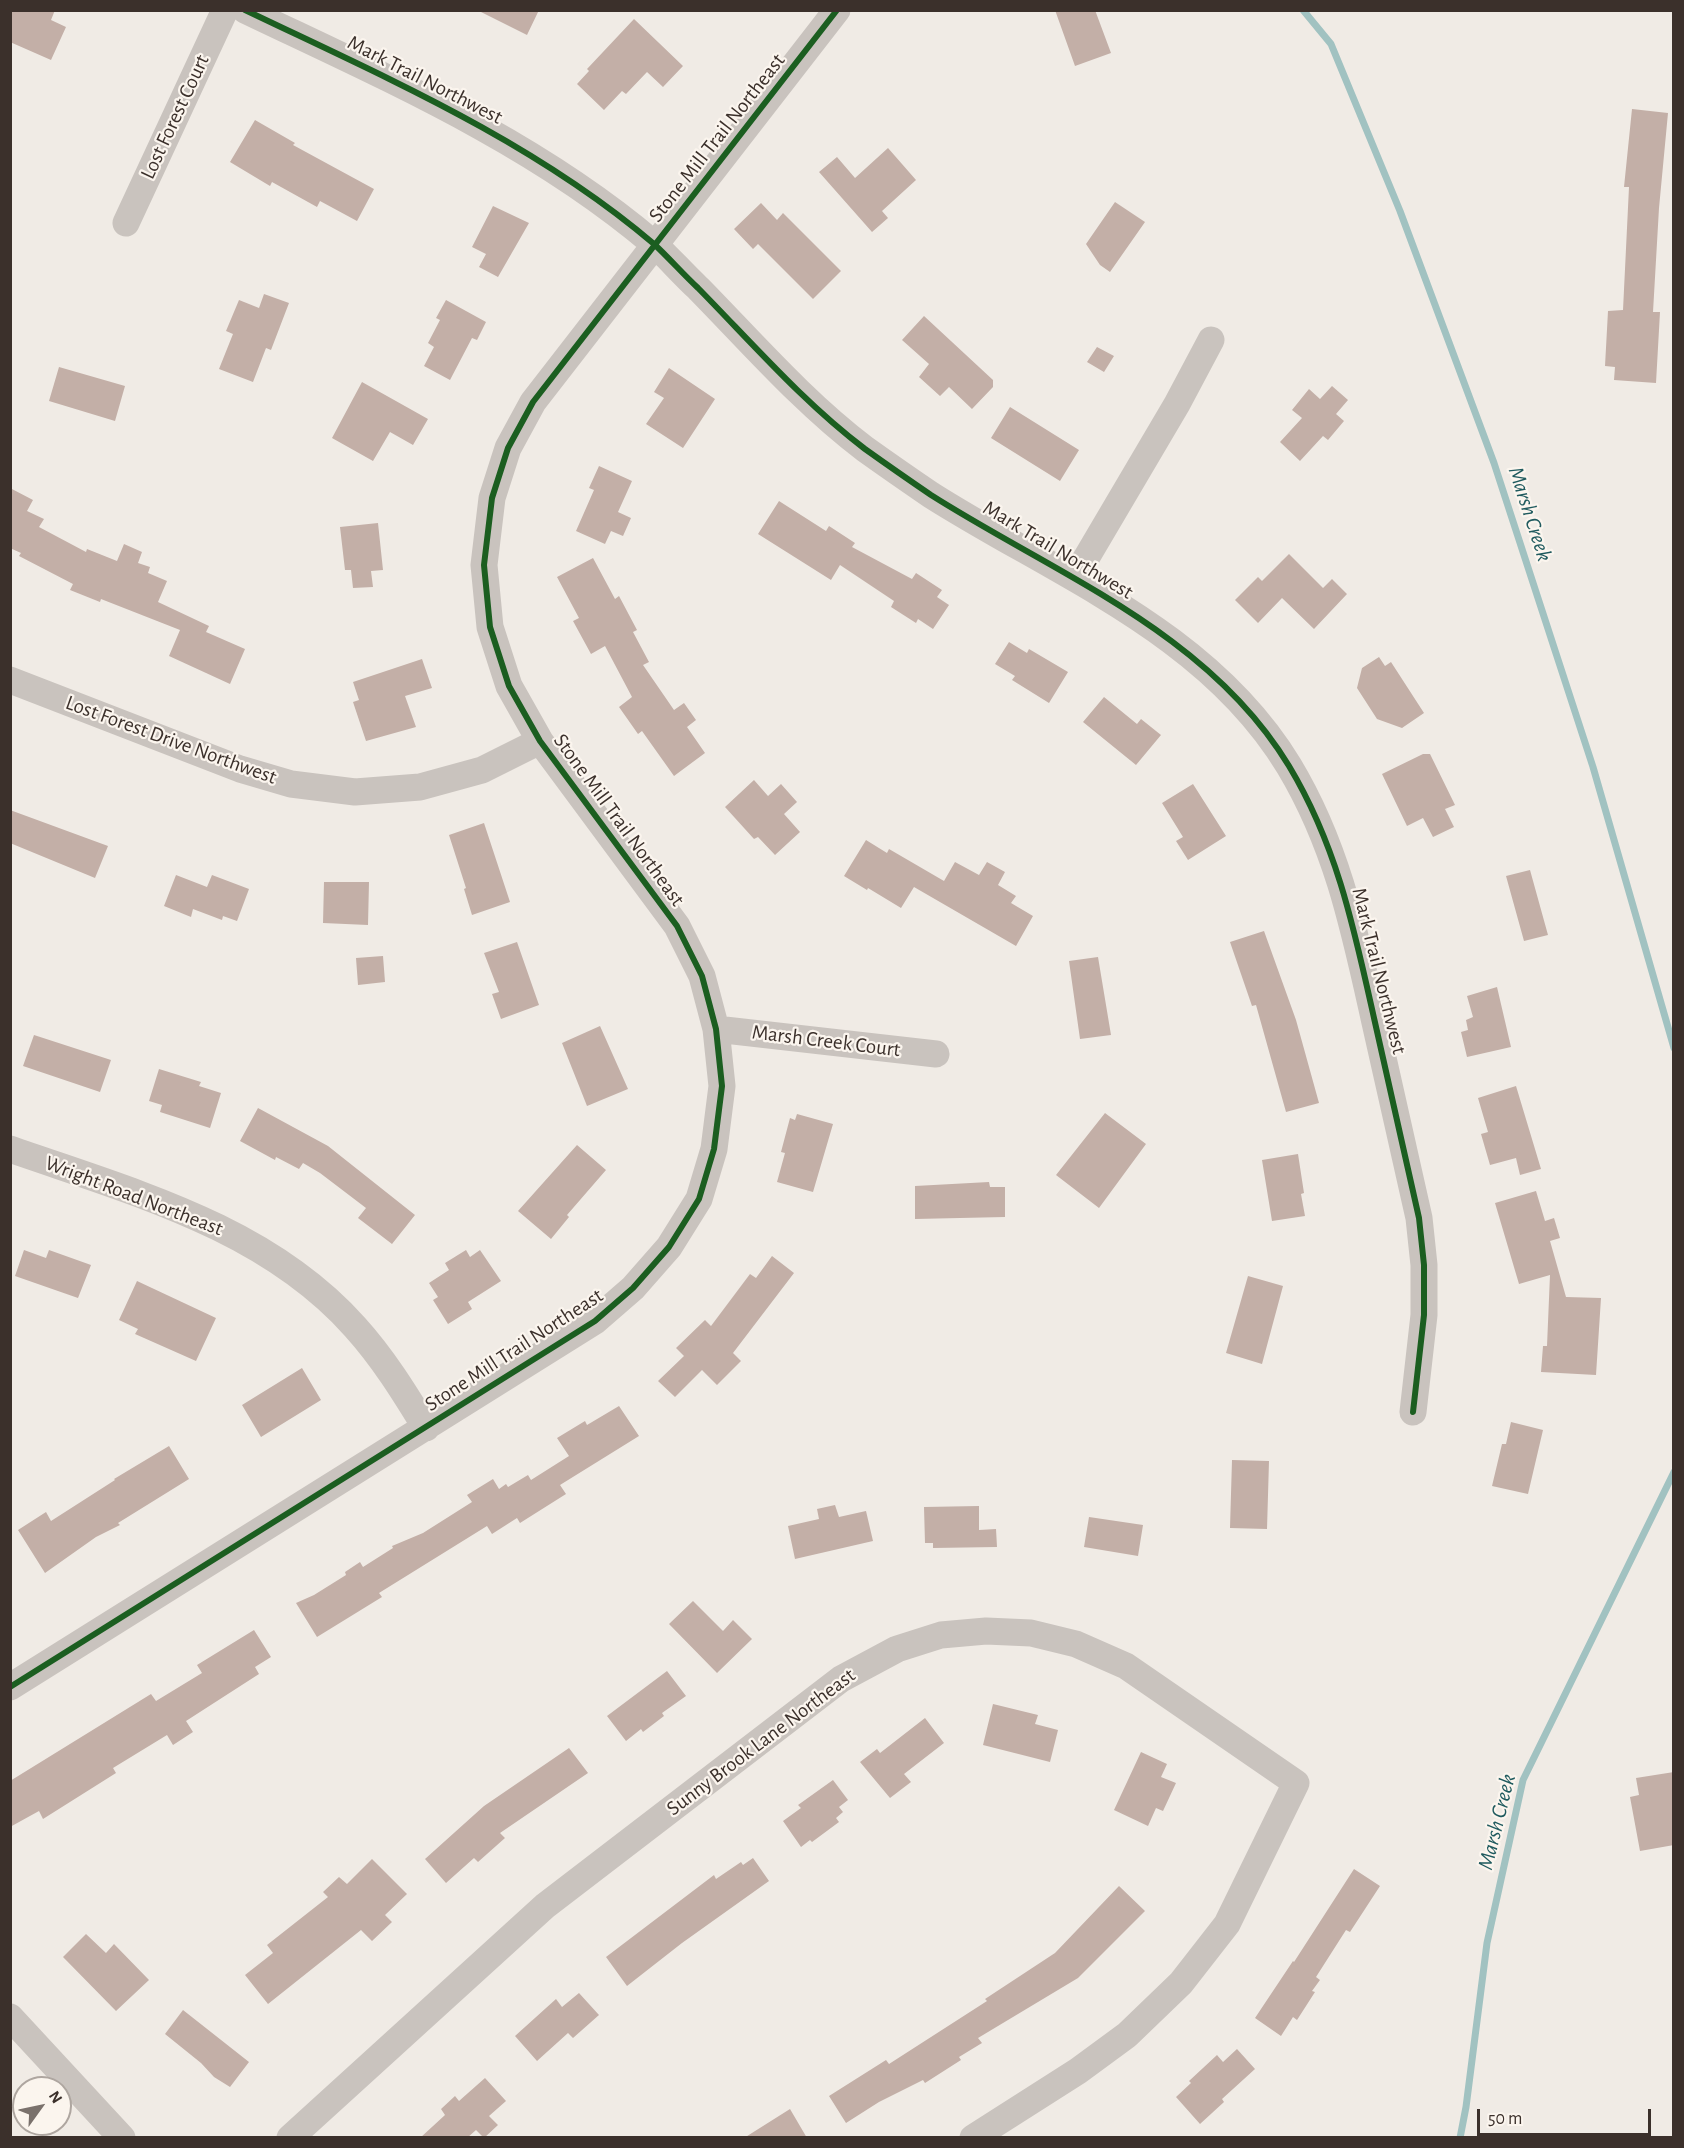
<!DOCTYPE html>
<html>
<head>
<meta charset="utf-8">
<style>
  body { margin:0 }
  #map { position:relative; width:1684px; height:2148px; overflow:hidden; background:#f0ebe5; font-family:"Alegreya Sans",sans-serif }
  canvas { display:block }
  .frame { position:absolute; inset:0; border:12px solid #3b302b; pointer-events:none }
  .north { position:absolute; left:12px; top:2076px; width:60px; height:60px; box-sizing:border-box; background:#fbf5ee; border:2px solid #aea6a0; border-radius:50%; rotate:57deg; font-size:16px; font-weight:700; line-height:24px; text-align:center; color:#3b302b }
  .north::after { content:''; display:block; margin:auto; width:21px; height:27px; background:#7a716c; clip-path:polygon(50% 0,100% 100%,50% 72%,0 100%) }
  .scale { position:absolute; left:1477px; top:2109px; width:174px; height:27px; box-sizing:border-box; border:3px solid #3b302b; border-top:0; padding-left:8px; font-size:18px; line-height:21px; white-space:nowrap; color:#3b302b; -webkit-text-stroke:4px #fbf5ee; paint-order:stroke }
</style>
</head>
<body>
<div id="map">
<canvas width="1684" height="2148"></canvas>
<div class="frame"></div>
<div class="north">N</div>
<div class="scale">50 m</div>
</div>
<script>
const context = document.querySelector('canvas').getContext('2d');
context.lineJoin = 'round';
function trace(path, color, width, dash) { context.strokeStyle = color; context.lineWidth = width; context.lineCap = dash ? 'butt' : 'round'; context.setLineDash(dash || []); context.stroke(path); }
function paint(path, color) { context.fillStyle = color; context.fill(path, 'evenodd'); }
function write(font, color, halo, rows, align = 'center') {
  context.font = font + ' "Alegreya Sans",sans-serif'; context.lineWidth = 4.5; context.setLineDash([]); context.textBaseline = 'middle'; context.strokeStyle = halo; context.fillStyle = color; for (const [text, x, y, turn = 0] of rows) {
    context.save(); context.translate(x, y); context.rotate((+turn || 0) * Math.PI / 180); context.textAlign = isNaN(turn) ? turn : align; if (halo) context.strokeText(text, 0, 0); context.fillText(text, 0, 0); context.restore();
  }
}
const stream = new Path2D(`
  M 1303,10 L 1331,44 L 1400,211 L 1494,463 L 1593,767 L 1674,1048
  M 1460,2138 L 1466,2107 L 1487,1943 L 1523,1780 L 1674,1472`);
const building = new Path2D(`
  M 10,10 L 55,10 L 51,20 L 66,27 L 51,60 L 10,42 Z
  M 477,10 L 539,10 L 527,35 Z
  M 1055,10 L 1095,10 L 1111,53 L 1075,66 Z
  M 634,19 L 683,66 L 663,87 L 647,72 L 626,94 L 622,91 L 604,110 L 577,84 L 589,71 L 587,69 Z
  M 1632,109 L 1668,113 L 1659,208 L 1653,312 L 1660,312 L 1656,383 L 1614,380 L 1615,367 L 1605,366 L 1608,311 L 1623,310 L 1629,187 L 1624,187 Z
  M 255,120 L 295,143 L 293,145 L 374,189 L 357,221 L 320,201 L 317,207 L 272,182 L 270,186 L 230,162 Z
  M 888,148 L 916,180 L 882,211 L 888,218 L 872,232 L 819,172 L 837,157 L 855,178 Z
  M 1115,202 L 1145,222 L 1110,272 L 1100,265 L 1086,244 Z
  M 761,203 L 777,220 L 783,213 L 841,271 L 813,299 L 758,244 L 753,249 L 734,229 Z
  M 493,206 L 529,223 L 498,277 L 479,267 L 486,254 L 472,247 Z
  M 264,294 L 289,303 L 271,350 L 266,348 L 253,382 L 219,369 L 233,334 L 226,331 L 239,300 L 259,308 Z
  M 446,300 L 486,322 L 477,340 L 472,338 L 450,380 L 424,366 L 434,347 L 428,343 L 440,320 L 436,318 Z
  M 924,316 L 993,380 L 993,387 L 972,409 L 949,387 L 940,396 L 919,377 L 929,364 L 902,340 Z
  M 1097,347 L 1114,356 L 1104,372 L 1087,362 Z
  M 59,367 L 125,386 L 115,421 L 49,401 Z
  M 669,368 L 715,399 L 683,448 L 646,424 L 664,398 L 654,392 Z
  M 362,382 L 428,419 L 413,445 L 390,432 L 373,461 L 332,438 Z
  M 1332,386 L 1348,400 L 1336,414 L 1344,421 L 1328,440 L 1323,436 L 1300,461 L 1280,442 L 1302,418 L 1292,410 L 1309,389 L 1320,399 Z
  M 1010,407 L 1079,450 L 1060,481 L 991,438 Z
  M 599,466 L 632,481 L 618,512 L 631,518 L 623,536 L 611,531 L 605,544 L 576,531 L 594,490 L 589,488 Z
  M 10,488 L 33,500 L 27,511 L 44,519 L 39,527 L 86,552 L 87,549 L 117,561 L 124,544 L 142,552 L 138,563 L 150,567 L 148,573 L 167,581 L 158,602 L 209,626 L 206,632 L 245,649 L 230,684 L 169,656 L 180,630 L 101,599 L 100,602 L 70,590 L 73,584 L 19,556 L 21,553 L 10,548 Z
  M 779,501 L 826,531 L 829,526 L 855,543 L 852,547 L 912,579 L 916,573 L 942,590 L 937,597 L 949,605 L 933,629 L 918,619 L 916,623 L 891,607 L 894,601 L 840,565 L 831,580 L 758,534 Z
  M 378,523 L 383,570 L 371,571 L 373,587 L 353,588 L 351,570 L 345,570 L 340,527 Z
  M 1289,554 L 1323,588 L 1332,579 L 1347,594 L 1314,629 L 1282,598 L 1258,623 L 1235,600 L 1258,577 L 1262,581 Z
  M 593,558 L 615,599 L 619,596 L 637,630 L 633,632 L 649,662 L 643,665 L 674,710 L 684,703 L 696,720 L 687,727 L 705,753 L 674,776 L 642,731 L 638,734 L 619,707 L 632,697 L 605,646 L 591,654 L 573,621 L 579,618 L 557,577 Z
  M 1009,642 L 1027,653 L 1029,649 L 1068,672 L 1049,703 L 1012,680 L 1015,676 L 995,664 Z
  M 1379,657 L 1385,666 L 1391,662 L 1424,713 L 1402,728 L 1377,719 L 1357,688 L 1362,668 Z
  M 422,659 L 432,688 L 405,696 L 416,727 L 366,741 L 353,702 L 359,700 L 353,682 Z
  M 1104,697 L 1137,724 L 1141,719 L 1161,735 L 1136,765 L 1083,722 Z
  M 1423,754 L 1430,754 L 1455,805 L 1445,809 L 1454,827 L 1433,837 L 1423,818 L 1407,826 L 1382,774 Z
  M 754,780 L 768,796 L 781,784 L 797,802 L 784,814 L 800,832 L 775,855 L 758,837 L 754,839 L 725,807 Z
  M 1193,784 L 1226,836 L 1188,860 L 1176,841 L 1183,837 L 1162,803 Z
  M 10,810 L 108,846 L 95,878 L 10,843 Z
  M 484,823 L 510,902 L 472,915 L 464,889 L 466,888 L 449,835 Z
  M 866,840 L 887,853 L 889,849 L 944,881 L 955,862 L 979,875 L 987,862 L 1005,872 L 998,885 L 1016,896 L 1011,903 L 1033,916 L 1016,946 L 914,887 L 901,908 L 868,888 L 867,890 L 844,876 Z
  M 1530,870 L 1548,935 L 1524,941 L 1506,876 Z
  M 176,875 L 207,887 L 212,875 L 249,889 L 237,921 L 223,916 L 222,920 L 193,909 L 191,917 L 164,906 Z
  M 324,882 L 369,882 L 368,925 L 323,923 Z
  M 1264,931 L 1296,1020 L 1319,1103 L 1286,1112 L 1256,1005 L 1252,1006 L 1230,942 Z
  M 517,942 L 539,1005 L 501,1019 L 492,994 L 499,992 L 484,953 Z
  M 383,956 L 385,982 L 358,985 L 356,958 Z
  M 1098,957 L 1111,1035 L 1080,1039 L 1069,961 Z
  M 1497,987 L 1511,1047 L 1467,1057 L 1461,1032 L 1468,1030 L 1466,1020 L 1473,1017 L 1467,996 Z
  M 600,1026 L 628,1089 L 587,1106 L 562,1043 Z
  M 34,1035 L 111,1060 L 100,1092 L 23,1066 Z
  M 159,1069 L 201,1082 L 199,1086 L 221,1093 L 210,1128 L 160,1112 L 162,1105 L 149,1101 Z
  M 1516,1086 L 1541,1169 L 1520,1175 L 1516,1158 L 1490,1165 L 1481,1134 L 1488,1132 L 1478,1098 Z
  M 258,1108 L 328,1146 L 415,1215 L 392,1244 L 358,1218 L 366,1208 L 320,1173 L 303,1163 L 299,1169 L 276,1157 L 275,1160 L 240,1141 Z
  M 1105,1113 L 1146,1144 L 1099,1208 L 1056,1175 Z
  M 797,1114 L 833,1124 L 813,1192 L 777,1182 L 785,1153 L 781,1152 L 790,1118 L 795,1120 Z
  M 577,1145 L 606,1170 L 567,1215 L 569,1217 L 551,1239 L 518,1211 Z
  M 1298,1154 L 1304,1193 L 1301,1194 L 1305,1216 L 1272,1221 L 1262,1160 Z
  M 989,1182 L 990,1187 L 1005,1187 L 1005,1217 L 915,1219 L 915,1186 Z
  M 1536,1191 L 1545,1221 L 1554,1218 L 1560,1238 L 1550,1241 L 1566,1297 L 1601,1298 L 1596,1375 L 1541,1372 L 1543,1346 L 1547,1346 L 1550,1275 L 1519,1284 L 1495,1203 Z
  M 24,1250 L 46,1258 L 49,1250 L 91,1265 L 78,1298 L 15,1276 Z
  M 466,1250 L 470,1257 L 480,1250 L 501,1281 L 468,1302 L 472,1309 L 448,1324 L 433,1300 L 438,1297 L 429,1283 L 449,1270 L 445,1263 Z
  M 772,1256 L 794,1273 L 733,1353 L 741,1361 L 717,1385 L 702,1370 L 675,1397 L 658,1381 L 684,1356 L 676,1348 L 705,1320 L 711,1326 L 750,1274 L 756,1278 Z
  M 1248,1276 L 1283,1286 L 1262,1364 L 1226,1353 Z
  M 137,1281 L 216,1318 L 196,1361 L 135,1334 L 138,1329 L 119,1320 Z
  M 302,1368 L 321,1400 L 261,1437 L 242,1405 Z
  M 619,1406 L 639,1436 L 560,1485 L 566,1494 L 520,1523 L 517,1518 L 492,1534 L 487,1526 L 379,1593 L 382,1597 L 317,1637 L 296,1603 L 314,1595 L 346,1575 L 345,1572 L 360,1562 L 363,1567 L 393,1548 L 392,1546 L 423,1533 L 472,1502 L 467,1495 L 493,1479 L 499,1489 L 506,1484 L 508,1487 L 528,1475 L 531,1480 L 569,1456 L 557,1438 L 585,1421 L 587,1425 Z
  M 1511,1422 L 1543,1430 L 1528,1494 L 1492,1486 L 1502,1444 L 1506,1444 Z
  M 169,1446 L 189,1479 L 118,1523 L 120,1525 L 96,1537 L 45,1573 L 18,1530 L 46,1512 L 51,1521 L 115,1480 L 114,1479 Z
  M 1232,1460 L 1269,1461 L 1267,1529 L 1230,1528 Z
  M 835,1505 L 839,1517 L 866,1511 L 873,1541 L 795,1559 L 788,1526 L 819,1519 L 817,1509 Z
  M 979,1506 L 979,1530 L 996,1529 L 997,1547 L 933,1548 L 933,1543 L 925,1543 L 924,1507 Z
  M 1089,1517 L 1143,1525 L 1138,1556 L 1084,1547 Z
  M 693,1601 L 723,1631 L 733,1620 L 752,1639 L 717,1673 L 669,1624 Z
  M 254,1630 L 271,1657 L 255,1667 L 259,1674 L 186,1721 L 193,1732 L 173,1745 L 167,1735 L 113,1768 L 116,1773 L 43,1819 L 39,1811 L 10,1827 L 10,1781 L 151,1694 L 156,1701 L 202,1673 L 197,1665 Z
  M 667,1671 L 686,1696 L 662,1713 L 664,1716 L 643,1732 L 641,1729 L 626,1741 L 607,1716 Z
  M 993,1704 L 1038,1715 L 1035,1724 L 1058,1730 L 1050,1762 L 983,1745 Z
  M 925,1718 L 944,1743 L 904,1774 L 911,1782 L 890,1798 L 860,1762 L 877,1749 L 880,1753 Z
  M 569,1748 L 588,1773 L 500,1833 L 505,1838 L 478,1862 L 474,1858 L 446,1883 L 425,1859 L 484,1806 Z
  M 1141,1752 L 1167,1764 L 1161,1777 L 1176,1783 L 1163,1811 L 1156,1808 L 1148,1826 L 1114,1810 Z
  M 1674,1772 L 1674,1845 L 1640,1851 L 1630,1797 L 1639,1795 L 1636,1778 Z
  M 833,1780 L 848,1800 L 839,1807 L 843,1812 L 836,1818 L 839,1822 L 812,1842 L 810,1840 L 801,1847 L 783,1821 L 801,1808 L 798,1805 Z
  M 753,1858 L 769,1881 L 682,1943 L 627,1986 L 606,1957 L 714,1875 L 716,1879 L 741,1862 L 743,1865 Z
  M 372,1859 L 407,1894 L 385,1915 L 392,1922 L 372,1941 L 361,1930 L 268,2004 L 245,1975 L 273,1953 L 267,1945 L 328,1897 L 323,1892 L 339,1877 L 347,1884 Z
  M 1354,1869 L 1380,1886 L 1350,1932 L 1346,1930 L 1316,1977 L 1320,1980 L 1312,1991 L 1315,1992 L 1297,2020 L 1293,2017 L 1281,2036 L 1255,2018 L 1293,1961 L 1294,1962 Z
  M 1119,1886 L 1145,1911 L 1078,1978 L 978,2038 L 982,2043 L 959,2057 L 961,2060 L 925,2083 L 923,2080 L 879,2102 L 846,2123 L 829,2096 L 886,2060 L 889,2064 L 987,2001 L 985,1999 L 1055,1953 Z
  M 86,1934 L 106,1953 L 114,1944 L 149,1980 L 116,2011 L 63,1957 Z
  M 579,1993 L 599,2015 L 573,2038 L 568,2033 L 537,2061 L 515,2036 L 556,1999 L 562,2007 Z
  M 183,2010 L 249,2062 L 230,2087 L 214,2077 L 201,2063 L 165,2034 Z
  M 1237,2049 L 1255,2069 L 1222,2099 L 1224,2102 L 1200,2124 L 1176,2097 L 1191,2083 L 1189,2081 L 1217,2055 L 1223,2062 Z
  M 485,2078 L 506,2101 L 489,2116 L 498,2125 L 484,2138 L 476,2130 L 467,2138 L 420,2138 L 445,2115 L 441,2109 L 455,2096 L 459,2101 Z
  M 790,2109 L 807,2138 L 744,2138 Z`);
const street = new Path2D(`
  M 245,10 C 387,78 533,141 654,244 C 669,258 683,274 698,288 C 752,343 804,403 865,449 C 886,464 909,480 931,495 C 1057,575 1208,632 1289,766 C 1337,846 1354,928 1374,1018 C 1389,1085 1404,1151 1419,1218 L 1424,1265 L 1424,1315 L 1413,1412
  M 126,223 L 225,10
  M 1075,577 L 1177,404 L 1211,340
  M 10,680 L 240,769 L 291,784 L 355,792 L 420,787 L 482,770 L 540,741
  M 716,1029 L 936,1054
  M 10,1149 C 132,1192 266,1227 355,1327 C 383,1358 404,1392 426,1428
  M 10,1687 L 595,1321 L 633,1288 L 669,1247 L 699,1199 L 714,1149 L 722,1086 L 716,1029 L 702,976 L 677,926 L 540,741 L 509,686 L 490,627 L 484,565 L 492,498 L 508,448 L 533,402 L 837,10
  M 10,2017 L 122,2138
  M 290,2138 L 545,1906 L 841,1679 L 897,1649 L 941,1635 L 986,1631 L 1031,1633 L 1076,1644 L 1126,1666 L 1296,1783 L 1227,1924 L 1181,1983 L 1127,2035 L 1078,2071 L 973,2138`);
const cycleway = new Path2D(`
  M 245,10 C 387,78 533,141 654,244 C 669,258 683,274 698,288 C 752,343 804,403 865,449 C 886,464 909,480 931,495 C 1057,575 1208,632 1289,766 C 1337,846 1354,928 1374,1018 C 1389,1085 1404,1151 1419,1218 L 1424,1265 L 1424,1315 L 1413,1412
  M 10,1687 L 595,1321 L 633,1288 L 669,1247 L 699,1199 L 714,1149 L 722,1086 L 716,1029 L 702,976 L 677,926 L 540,741 L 509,686 L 490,627 L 484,565 L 492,498 L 508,448 L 533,402 L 837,10`);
const streetNames = [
  ["Mark Trail Northwest",425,80,27],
  ["Lost Forest Court",175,117,-65],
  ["Stone Mill Trail Northeast",717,138,-52],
  ["Mark Trail Northwest",1058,550,31],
  ["Lost Forest Drive Northwest",171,740,20],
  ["Stone Mill Trail Northeast",619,820,54],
  ["Mark Trail Northwest",1379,971,76],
  ["Marsh Creek Court",826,1041,7],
  ["Wright Road Northeast",134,1196,21],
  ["Stone Mill Trail Northeast",514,1350,-33],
  ["Sunny Brook Lane Northeast",761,1742,-37]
];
const waterNames = [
  ["Marsh Creek",1530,514,72],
  ["Marsh Creek",1497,1822,-76]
];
trace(stream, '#a1c2c1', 7);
paint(building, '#c3afa7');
trace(street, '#c9c3be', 27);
trace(cycleway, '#1b5e20', 6);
write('21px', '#3b302b', '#fbf5ee', streetNames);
write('italic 22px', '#1f5a5e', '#fbf5ee', waterNames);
</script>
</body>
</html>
